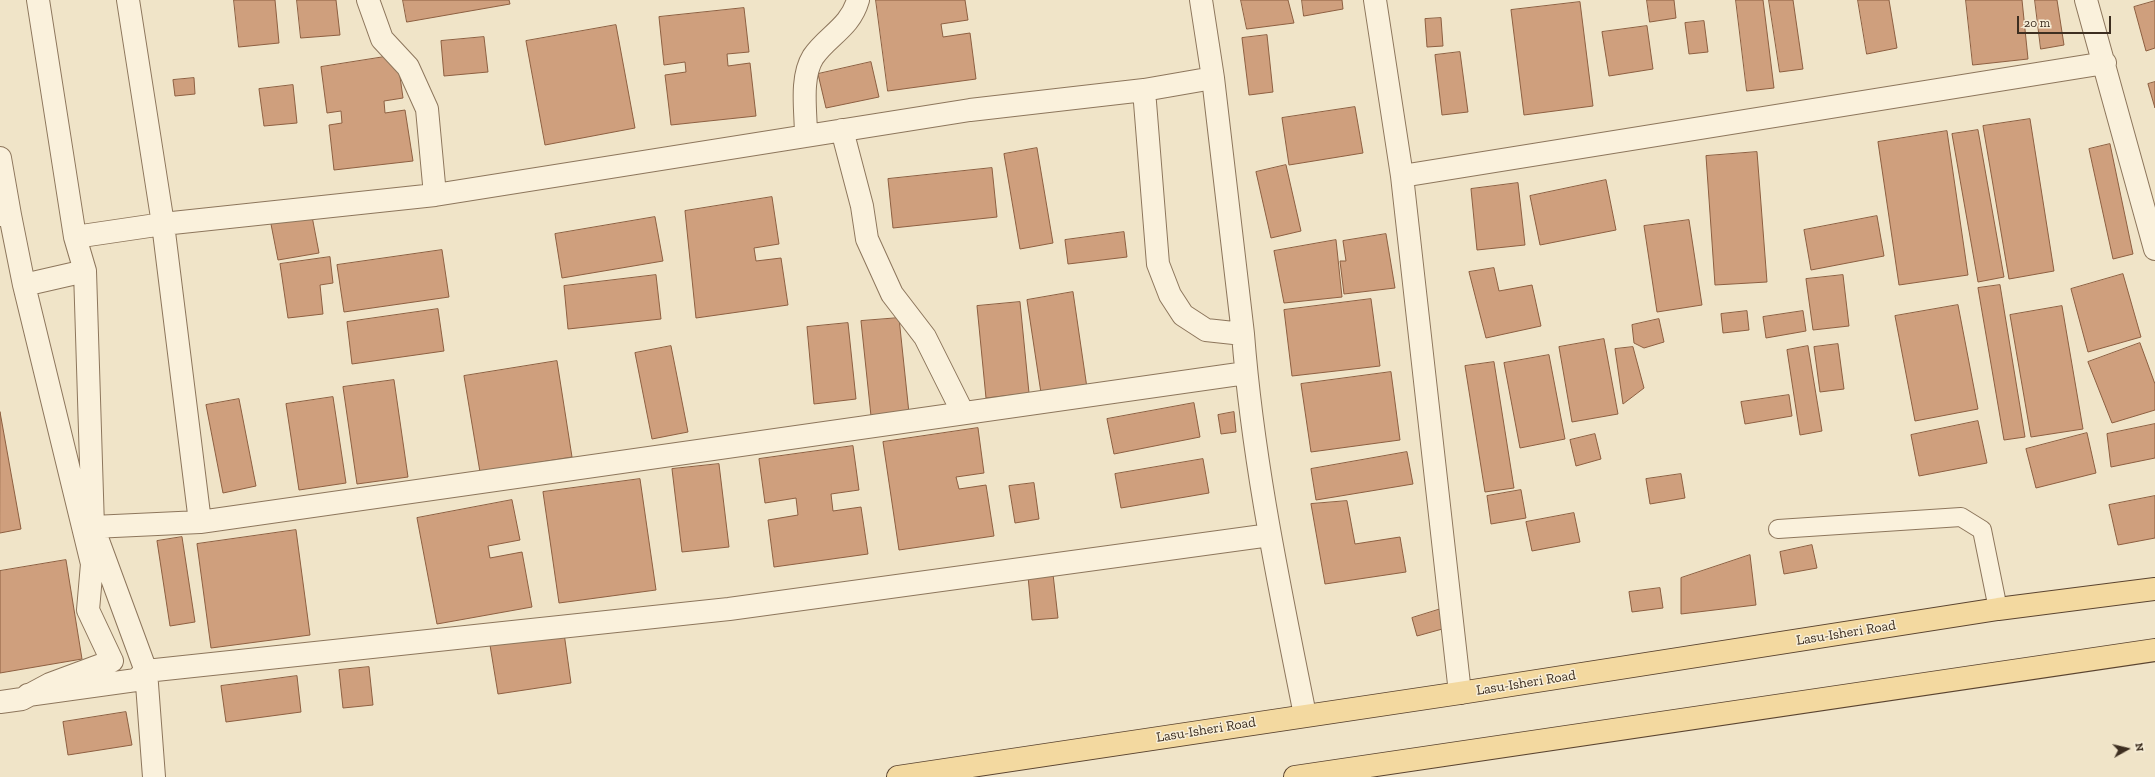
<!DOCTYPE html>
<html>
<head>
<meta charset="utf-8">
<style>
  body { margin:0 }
  #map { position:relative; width:2155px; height:777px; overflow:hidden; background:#f0e4c8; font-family:"Zilla Slab",serif }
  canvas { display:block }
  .north { position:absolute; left:2107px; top:729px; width:40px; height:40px; -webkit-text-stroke:3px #f7eed8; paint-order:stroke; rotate:82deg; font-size:11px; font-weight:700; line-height:16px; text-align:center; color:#3d2e20 }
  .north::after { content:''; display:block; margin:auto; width:14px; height:18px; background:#3d2e20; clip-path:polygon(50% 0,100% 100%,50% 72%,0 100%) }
  .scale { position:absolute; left:2017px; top:16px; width:94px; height:18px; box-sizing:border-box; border:2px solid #3d2e20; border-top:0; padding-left:5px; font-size:12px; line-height:14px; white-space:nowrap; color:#3d2e20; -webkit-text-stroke:3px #f7eed8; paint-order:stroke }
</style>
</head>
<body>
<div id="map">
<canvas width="2155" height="777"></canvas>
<div class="north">N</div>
<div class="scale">20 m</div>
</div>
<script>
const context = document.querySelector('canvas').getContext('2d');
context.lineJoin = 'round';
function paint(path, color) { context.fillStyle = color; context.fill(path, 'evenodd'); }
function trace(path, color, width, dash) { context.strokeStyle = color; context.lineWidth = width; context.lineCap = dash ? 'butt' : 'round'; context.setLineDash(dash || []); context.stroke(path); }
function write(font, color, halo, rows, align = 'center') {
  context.font = font + ' "Zilla Slab",serif'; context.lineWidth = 3; context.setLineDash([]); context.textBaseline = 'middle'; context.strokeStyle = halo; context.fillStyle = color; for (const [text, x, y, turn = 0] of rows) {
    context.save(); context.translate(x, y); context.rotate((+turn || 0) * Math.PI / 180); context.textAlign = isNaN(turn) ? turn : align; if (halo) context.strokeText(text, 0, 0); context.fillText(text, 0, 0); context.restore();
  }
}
const building = new Path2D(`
  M 234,0 L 275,0 L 279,43 L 239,47 Z
  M 297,0 L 336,0 L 340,35 L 301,38 Z
  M 403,0 L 509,0 L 510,4 L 407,22 Z
  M 876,0 L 965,0 L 968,20 L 941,24 L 943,37 L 970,33 L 976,79 L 888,91 Z
  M 1241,0 L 1288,0 L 1294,23 L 1247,29 Z
  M 1302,0 L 1342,0 L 1343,9 L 1304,16 Z
  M 1647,0 L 1674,0 L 1676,18 L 1650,22 Z
  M 1736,0 L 1763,0 L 1774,88 L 1747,91 Z
  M 1769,0 L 1793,0 L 1803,69 L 1780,72 Z
  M 1858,0 L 1889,0 L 1897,48 L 1867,54 Z
  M 1966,0 L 2022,0 L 2028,59 L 1973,65 Z
  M 2035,0 L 2057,0 L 2064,45 L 2041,49 Z
  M 2155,1 L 2155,48 L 2146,51 L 2134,7 Z
  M 1580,2 L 1593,106 L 1524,115 L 1511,10 Z
  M 744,8 L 749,52 L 727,54 L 728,66 L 750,63 L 756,116 L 671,125 L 665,75 L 686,72 L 685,62 L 664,65 L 659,17 Z
  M 1441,18 L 1443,46 L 1427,47 L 1425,19 Z
  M 1704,21 L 1708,52 L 1689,54 L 1685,23 Z
  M 616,25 L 635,128 L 545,145 L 526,41 Z
  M 1647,26 L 1653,69 L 1609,76 L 1602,32 Z
  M 1267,35 L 1273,92 L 1249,95 L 1242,38 Z
  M 484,37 L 488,72 L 444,76 L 441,41 Z
  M 1460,52 L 1468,112 L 1442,115 L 1435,55 Z
  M 397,55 L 403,98 L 384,101 L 385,113 L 405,110 L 413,161 L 334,170 L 329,125 L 342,123 L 341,111 L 327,113 L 321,67 Z
  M 871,62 L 879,97 L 826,108 L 818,74 Z
  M 194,78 L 195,94 L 175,96 L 173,80 Z
  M 2155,82 L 2155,108 L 2148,84 Z
  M 293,85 L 297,123 L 264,126 L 259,89 Z
  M 1355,107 L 1363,153 L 1289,165 L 1282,118 Z
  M 2030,119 L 2054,271 L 2009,279 L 1983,126 Z
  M 1978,130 L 2004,277 L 1978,282 L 1952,134 Z
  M 1947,131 L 1968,275 L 1899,285 L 1878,142 Z
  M 2110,144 L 2133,254 L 2113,259 L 2089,149 Z
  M 1037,148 L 1053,243 L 1020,249 L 1004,154 Z
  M 1757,152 L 1767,282 L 1715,285 L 1706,156 Z
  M 1286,165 L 1301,231 L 1271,238 L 1256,172 Z
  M 992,168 L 997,217 L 893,228 L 888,179 Z
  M 1606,180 L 1616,230 L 1540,245 L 1530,196 Z
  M 1518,183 L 1525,245 L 1477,250 L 1471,189 Z
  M 772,197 L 779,244 L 754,248 L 756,261 L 781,258 L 788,305 L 696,318 L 685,211 Z
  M 311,211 L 319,253 L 278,260 L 270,219 Z
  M 1877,216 L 1884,256 L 1811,270 L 1804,230 Z
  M 655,217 L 663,261 L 562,278 L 555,234 Z
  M 1689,220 L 1702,305 L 1657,312 L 1644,226 Z
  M 1124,232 L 1127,257 L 1068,264 L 1065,240 Z
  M 1386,234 L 1395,288 L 1344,294 L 1340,261 L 1346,261 L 1343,241 Z
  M 1336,240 L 1342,297 L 1284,303 L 1274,251 Z
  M 442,250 L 449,297 L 344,312 L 337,265 Z
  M 330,257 L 333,283 L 320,285 L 323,314 L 288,318 L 280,264 Z
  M 1494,268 L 1499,291 L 1532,285 L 1541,326 L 1486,338 L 1469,272 Z
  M 2123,274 L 2141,337 L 2088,352 L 2071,289 Z
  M 656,275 L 661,319 L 568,329 L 564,286 Z
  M 1843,275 L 1849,326 L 1813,330 L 1806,279 Z
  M 2000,285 L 2025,437 L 2004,440 L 1978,288 Z
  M 1073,292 L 1087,388 L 1041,393 L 1027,300 Z
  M 1371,299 L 1380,366 L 1292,376 L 1284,310 Z
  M 1020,302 L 1029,393 L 986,398 L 977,306 Z
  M 1958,305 L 1978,409 L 1915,421 L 1895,316 Z
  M 2062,306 L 2083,429 L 2031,437 L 2010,315 Z
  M 438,309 L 444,351 L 352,364 L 347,322 Z
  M 1747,311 L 1749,330 L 1723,333 L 1721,314 Z
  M 1803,311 L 1806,331 L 1766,338 L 1763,317 Z
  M 899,318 L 909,413 L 871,416 L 861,321 Z
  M 1659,319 L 1664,342 L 1644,348 L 1634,343 L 1632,325 Z
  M 848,323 L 856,399 L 814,404 L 807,327 Z
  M 1604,339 L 1618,414 L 1572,422 L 1559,347 Z
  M 2140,343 L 2155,384 L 2155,410 L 2112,423 L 2088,362 Z
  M 1838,344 L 1844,389 L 1820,392 L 1814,347 Z
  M 671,346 L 688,432 L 652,439 L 635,353 Z
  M 1808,346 L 1822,431 L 1800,435 L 1787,350 Z
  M 1633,347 L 1644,388 L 1623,404 L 1615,349 Z
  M 1549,355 L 1565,439 L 1520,448 L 1504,363 Z
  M 557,361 L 572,457 L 480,472 L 464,376 Z
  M 1494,362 L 1514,488 L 1485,492 L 1465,366 Z
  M 1391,372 L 1400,440 L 1311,452 L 1301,384 Z
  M 394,380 L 408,477 L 357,484 L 343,387 Z
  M 1789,395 L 1792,416 L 1745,424 L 1741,402 Z
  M 333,397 L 346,483 L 299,490 L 286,404 Z
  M 239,399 L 256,486 L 223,493 L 206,405 Z
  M 1194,403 L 1200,437 L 1114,454 L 1107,419 Z
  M 0,412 L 21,529 L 0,533 Z
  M 1234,412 L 1236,432 L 1221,434 L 1218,415 Z
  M 1978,421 L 1987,463 L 1919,476 L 1911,435 Z
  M 2155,424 L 2155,458 L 2111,467 L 2107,434 Z
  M 978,428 L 984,473 L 956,477 L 959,489 L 986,485 L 994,536 L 899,550 L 883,442 Z
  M 2087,433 L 2096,473 L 2036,488 L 2026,449 Z
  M 1595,434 L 1601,459 L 1576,466 L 1570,440 Z
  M 853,446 L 859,490 L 831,494 L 833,511 L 861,507 L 868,554 L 774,567 L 768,520 L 798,515 L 796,498 L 765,503 L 759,459 Z
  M 1407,452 L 1413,484 L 1316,500 L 1311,469 Z
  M 1203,459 L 1209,493 L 1121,508 L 1115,474 Z
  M 719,464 L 729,547 L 682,552 L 672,469 Z
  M 1681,474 L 1685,498 L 1650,504 L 1646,479 Z
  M 640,479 L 656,590 L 559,603 L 543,492 Z
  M 1034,483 L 1039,519 L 1015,523 L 1009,486 Z
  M 1521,490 L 1526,518 L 1491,524 L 1487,496 Z
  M 2155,496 L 2155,538 L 2118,545 L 2109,505 Z
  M 512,500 L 520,540 L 488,546 L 490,558 L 522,552 L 532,607 L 437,624 L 417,518 Z
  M 1347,501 L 1355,544 L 1400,537 L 1406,572 L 1325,584 L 1311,504 Z
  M 1574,513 L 1580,542 L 1532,551 L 1526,522 Z
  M 296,530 L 310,635 L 211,648 L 197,544 Z
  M 182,537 L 195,622 L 170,626 L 157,541 Z
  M 1812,545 L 1817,568 L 1784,574 L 1780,552 Z
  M 1750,555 L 1756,605 L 1681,614 L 1681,578 Z
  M 66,560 L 82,659 L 0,673 L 0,571 Z
  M 1053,574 L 1058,618 L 1032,620 L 1028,576 Z
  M 1660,588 L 1663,608 L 1632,612 L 1629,592 Z
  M 1441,609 L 1446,628 L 1417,636 L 1412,618 Z
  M 564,633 L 571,683 L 498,694 L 490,645 Z
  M 369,667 L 373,705 L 343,708 L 339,670 Z
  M 297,676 L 301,712 L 226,722 L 221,686 Z
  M 126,712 L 132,745 L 68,755 L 63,722 Z`);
const lane = new Path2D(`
  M 1778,529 L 1961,517 L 1982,530 L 1998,609`);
const street = new Path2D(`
  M 38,0 L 75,237 L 85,271 L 93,527 L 146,671 L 154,777
  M 128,0 L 163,224 L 200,522
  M 368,0 L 382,39 L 408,67 L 427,109 L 435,195
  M 1201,0 L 1213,78 L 1243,334 C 1253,463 1280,589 1305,715
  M 1375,0 L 1402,176 L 1460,693
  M 2086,0 L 2155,249
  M 1144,90 L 1158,264 L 1170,295 L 1183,315 L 1206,330 L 1243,334
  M 842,130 L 862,206 L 867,239 L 892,294 L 925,337 L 963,413
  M 806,136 C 806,112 800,78 813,57 C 827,36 850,28 858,0
  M 0,158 L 10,215
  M 1402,176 L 2105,63
  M 0,215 L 10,215 L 24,285 L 85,271
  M 75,237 L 163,224 L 435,195 L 970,110 L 1144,90 L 1213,78
  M 93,527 L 200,522 L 1246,373
  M 28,695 L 136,680 L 146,671 L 729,609 L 1270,535
  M 0,702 L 22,699 L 50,684 L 112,661 L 88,610 L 92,564 L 24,285`);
const primary = new Path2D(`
  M 898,777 L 1460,693 L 1998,609 L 2155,589
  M 1295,777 L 2155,650`);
const streetNames = [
  ["Lasu-Isheri Road",1846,633,-9],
  ["Lasu-Isheri Road",1526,683,-9],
  ["Lasu-Isheri Road",1206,730,-9]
];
paint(building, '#cf9f7d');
trace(building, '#8d5f41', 1);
trace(lane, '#8d765c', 20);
trace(street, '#8d765c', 24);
trace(primary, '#5b4430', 24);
trace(lane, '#faf1dc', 18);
trace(street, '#faf1dc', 22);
trace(primary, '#f3d9a0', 22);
write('14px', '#3d2e20', '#f7eed8', streetNames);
</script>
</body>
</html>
